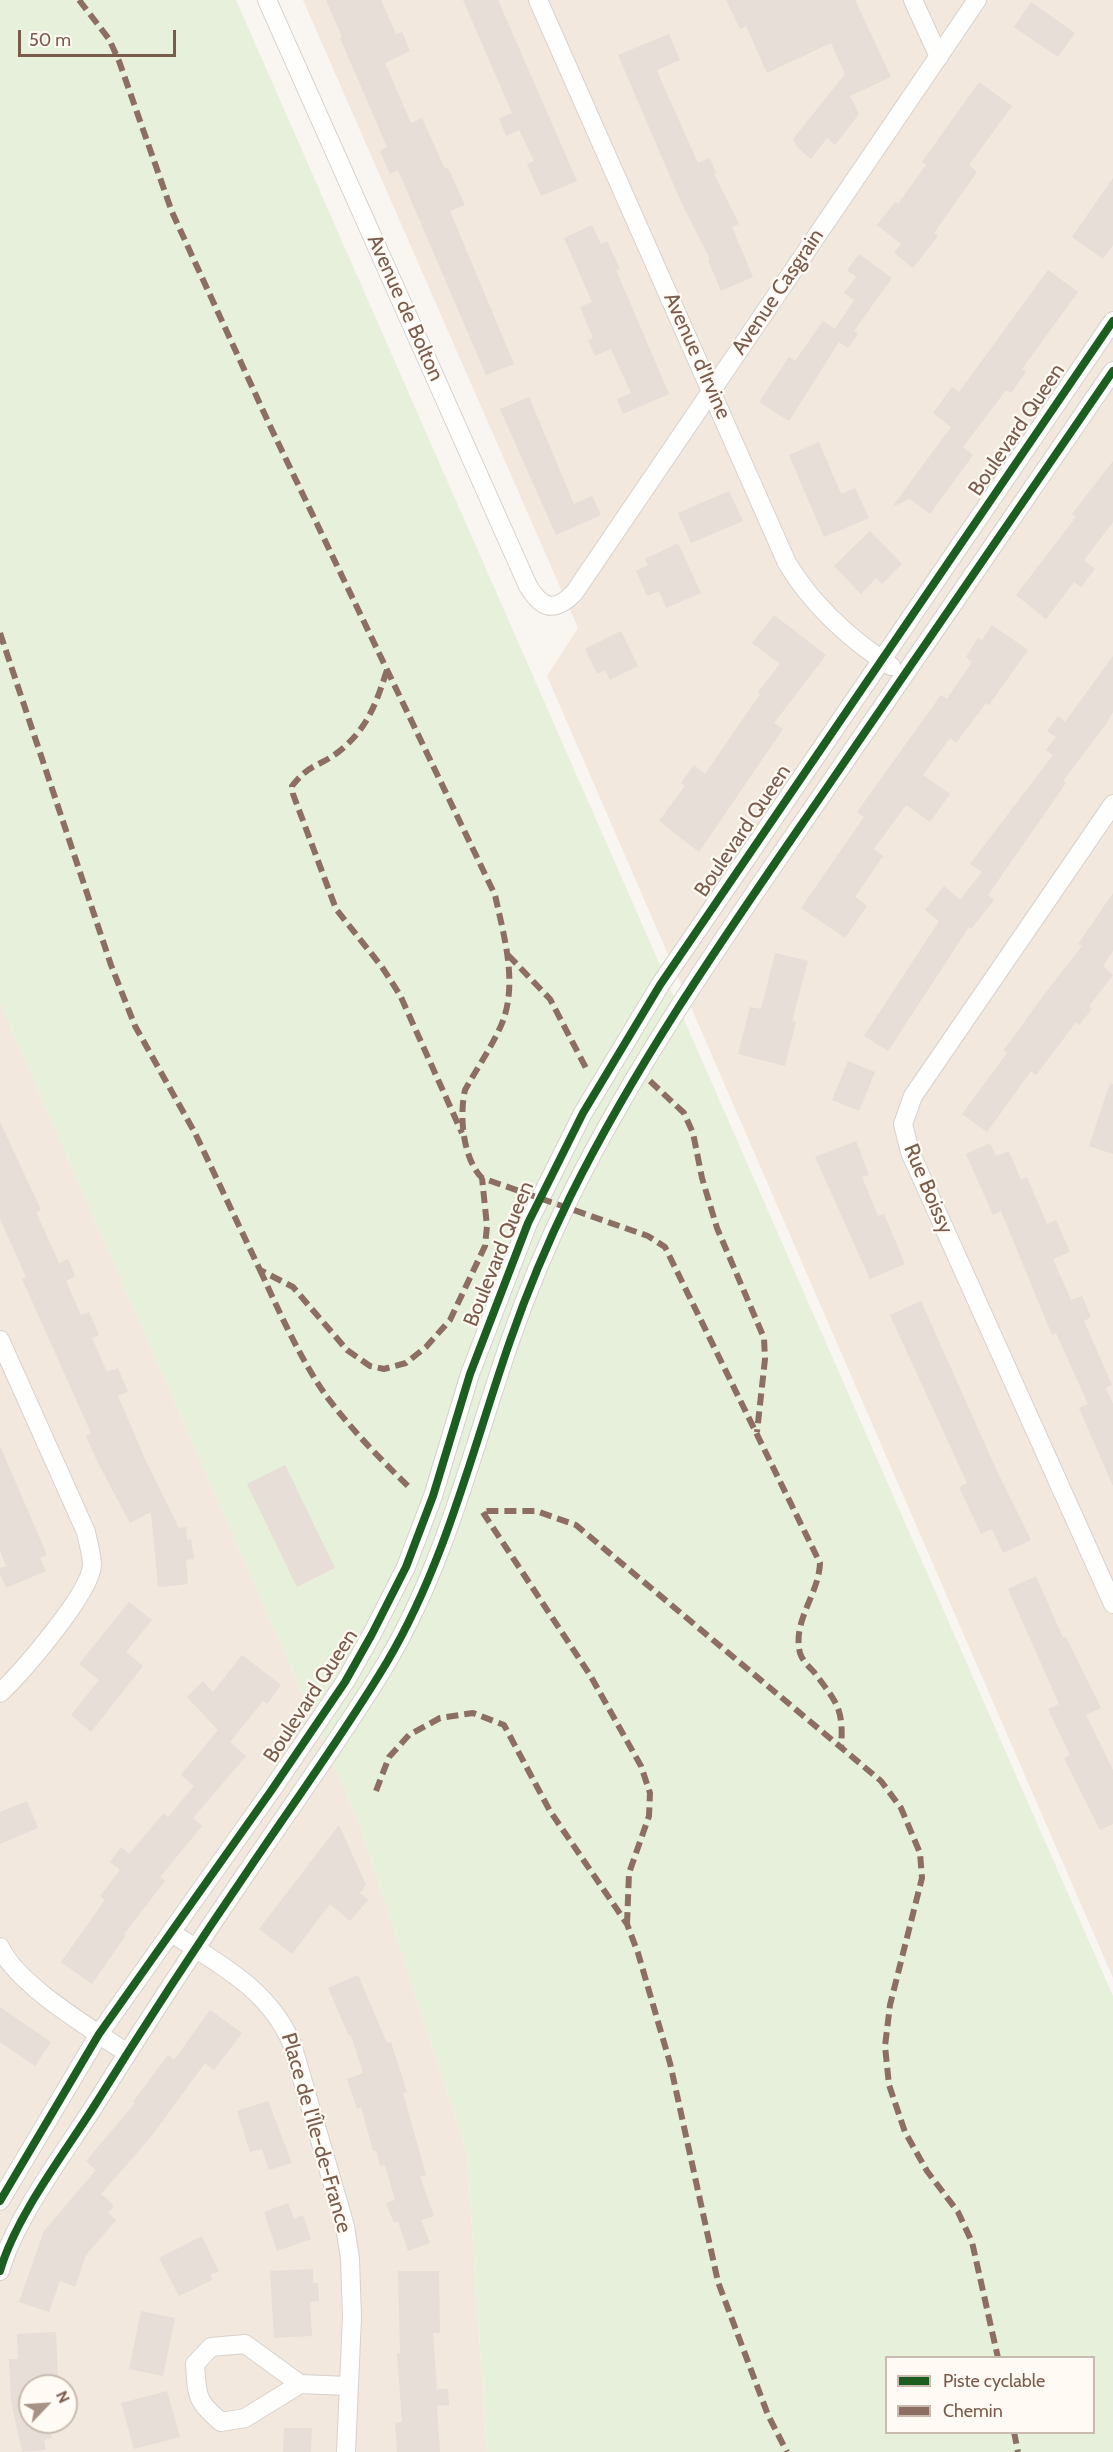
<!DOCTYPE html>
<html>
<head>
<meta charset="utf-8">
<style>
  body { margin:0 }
  #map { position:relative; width:1113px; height:2452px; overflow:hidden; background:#f9f5f0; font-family:Cabin,sans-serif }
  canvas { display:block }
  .legend { position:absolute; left:885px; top:2356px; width:210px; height:78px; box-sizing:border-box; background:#fffaf3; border:2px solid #cabbb1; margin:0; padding:8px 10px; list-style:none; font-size:18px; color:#7a5c4d }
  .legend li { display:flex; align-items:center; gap:12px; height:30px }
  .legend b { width:30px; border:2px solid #cabbb1 }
  .north { position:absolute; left:18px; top:2374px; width:60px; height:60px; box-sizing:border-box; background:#fffaf3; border:2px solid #cabbb1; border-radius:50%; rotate:65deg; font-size:16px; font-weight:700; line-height:24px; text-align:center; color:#7a5c4d }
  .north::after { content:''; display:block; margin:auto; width:21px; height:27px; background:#a69286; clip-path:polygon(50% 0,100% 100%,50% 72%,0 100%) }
  .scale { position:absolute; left:18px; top:30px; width:158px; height:27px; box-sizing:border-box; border:3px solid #7a5c4d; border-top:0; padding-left:8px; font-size:18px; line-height:21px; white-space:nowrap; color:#7a5c4d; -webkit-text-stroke:4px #fffaf3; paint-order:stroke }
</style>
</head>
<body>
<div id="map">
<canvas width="1113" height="2452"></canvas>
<ul class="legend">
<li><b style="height:8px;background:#1b5e20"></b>Piste cyclable</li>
<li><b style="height:8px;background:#8d6e63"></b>Chemin</li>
</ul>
<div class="north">N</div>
<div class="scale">50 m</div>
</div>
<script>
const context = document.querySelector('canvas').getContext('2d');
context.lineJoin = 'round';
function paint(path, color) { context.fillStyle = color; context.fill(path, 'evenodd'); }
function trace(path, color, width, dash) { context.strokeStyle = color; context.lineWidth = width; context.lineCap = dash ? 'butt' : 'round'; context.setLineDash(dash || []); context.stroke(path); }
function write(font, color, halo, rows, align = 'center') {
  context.font = font + ' Cabin,sans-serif'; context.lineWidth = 4.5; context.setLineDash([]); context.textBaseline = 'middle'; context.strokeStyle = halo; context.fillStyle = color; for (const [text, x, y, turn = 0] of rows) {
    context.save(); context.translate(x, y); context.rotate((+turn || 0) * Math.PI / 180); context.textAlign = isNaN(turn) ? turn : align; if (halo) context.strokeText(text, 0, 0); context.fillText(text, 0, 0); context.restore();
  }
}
const residential = new Path2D(`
  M 303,0 L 1113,0 L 1113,1978 L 547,676 L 578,628 Z
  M 0,1003 L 358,1820 L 467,2153 L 487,2452 L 0,2452 ZM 30,2386 L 66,2386 L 66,2422 L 30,2422 Z`);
const green = new Path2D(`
  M 0,0 L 236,0 L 1113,1996 L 1113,2452 L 487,2452 L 467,2153 L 358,1820 L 0,1003 ZM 886,2358 L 1094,2358 L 1094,2432 L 886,2432 Z`);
const building = new Path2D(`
  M 326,0 L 381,0 L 396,34 L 402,32 L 410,51 L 385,63 L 411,123 L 422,118 L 445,169 L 448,168 L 465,205 L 450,211 L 514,364 L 486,375 L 398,170 L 390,174 L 380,151 L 387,147 L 340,38 L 342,37 Z
  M 463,0 L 498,0 L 577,181 L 541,196 L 527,164 L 534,161 L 519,130 L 506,136 L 499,118 L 512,113 Z
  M 726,0 L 855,0 L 891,77 L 850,96 L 859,114 L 835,145 L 827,138 L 811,159 L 798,148 L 793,139 L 845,74 L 831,43 L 767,73 L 746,26 L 740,29 Z
  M 1031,2 L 1075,33 L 1058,57 L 1014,27 Z
  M 669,34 L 680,60 L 657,70 L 660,78 L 698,163 L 710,158 L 716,173 L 714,174 L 739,224 L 732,227 L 753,277 L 721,291 L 708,260 L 710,259 L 681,202 L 618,55 Z
  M 979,82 L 1012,106 L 969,165 L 977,172 L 934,233 L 938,236 L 913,268 L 894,253 L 901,244 L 877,225 L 895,202 L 898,204 L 926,165 L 922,162 Z
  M 1113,178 L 1113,245 L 1103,259 L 1072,237 Z
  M 592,225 L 601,244 L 607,241 L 620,269 L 616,270 L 669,394 L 623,414 L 617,399 L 631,393 L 611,349 L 595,356 L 588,340 L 593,338 L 580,307 L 592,302 L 564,238 Z
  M 859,254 L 892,278 L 854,331 L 858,334 L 848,348 L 839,342 L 789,421 L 759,402 L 789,357 L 795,361 L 823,321 L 835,329 L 854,300 L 844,293 L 856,277 L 847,270 Z
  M 1048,270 L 1078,292 L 1022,369 L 1026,372 L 1011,393 L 1006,390 L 963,447 L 973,455 L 930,514 L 910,499 L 892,507 L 951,427 L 933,413 L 952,387 L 959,392 Z
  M 529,397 L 574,504 L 592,496 L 601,515 L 556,535 L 500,409 Z
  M 819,442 L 841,494 L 855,488 L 869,518 L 824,537 L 789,455 Z
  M 1113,461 L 1113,522 L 1084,560 L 1095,569 L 1081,587 L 1074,582 L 1046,619 L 1016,595 L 1076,517 L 1072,514 Z
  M 729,491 L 743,521 L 691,543 L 678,513 Z
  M 870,531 L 902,564 L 882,584 L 876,578 L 861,594 L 834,566 Z
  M 678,543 L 701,593 L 666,608 L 659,591 L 647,596 L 636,571 L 648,565 L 645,559 Z
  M 774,615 L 826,655 L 774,723 L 783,729 L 699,852 L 659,821 L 685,786 L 681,783 L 694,765 L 705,774 L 760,694 L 758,692 L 780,664 L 752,643 Z
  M 992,625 L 1028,650 L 989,705 L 986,703 L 956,743 L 950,738 L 923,775 L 950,794 L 930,822 L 906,805 L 874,849 L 883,856 L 855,897 L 867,906 L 845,938 L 801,908 L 864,817 L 857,812 L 941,695 L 947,699 L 972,662 L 966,657 L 978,638 L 982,640 Z
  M 621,631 L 638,666 L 610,680 L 605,670 L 597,674 L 585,649 Z
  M 1113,656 L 1113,712 L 1106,724 L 1063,781 L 1066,783 L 988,895 L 994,900 L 971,929 L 969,927 L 888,1051 L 864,1036 L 939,921 L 925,910 L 944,886 L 960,900 L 982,872 L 970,864 L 1053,755 L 1046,750 L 1056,737 L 1047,731 L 1058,716 L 1065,722 Z
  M 1113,893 L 1113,951 L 1103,966 L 1113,975 L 1089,1006 L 1092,1009 L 1079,1025 L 1076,1022 L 1036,1075 L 1031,1071 L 987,1132 L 962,1114 L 1007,1053 L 1004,1050 L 1043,996 L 1082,946 L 1078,944 Z
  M 775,953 L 808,961 L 792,1021 L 796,1022 L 785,1066 L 738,1054 L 750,1007 L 761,1009 Z
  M 848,1061 L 875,1072 L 859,1111 L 832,1100 Z
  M 1110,1083 L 1113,1084 L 1113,1154 L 1089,1146 Z
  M 0,1122 L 41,1210 L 36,1212 L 59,1263 L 68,1259 L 75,1276 L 66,1281 L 81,1315 L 89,1312 L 99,1335 L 92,1338 L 107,1372 L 118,1368 L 128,1392 L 118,1396 L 145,1459 L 179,1528 L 186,1527 L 187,1540 L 191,1539 L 194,1559 L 186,1560 L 188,1584 L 158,1587 L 151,1512 L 130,1523 L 98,1463 L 86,1436 L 91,1433 L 22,1279 L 26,1277 L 0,1219 Z
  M 856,1141 L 869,1175 L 862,1177 L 878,1216 L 884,1214 L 905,1264 L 870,1279 L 815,1157 Z
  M 990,1143 L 996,1156 L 1009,1151 L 1021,1180 L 1027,1177 L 1047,1224 L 1056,1220 L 1070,1252 L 1053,1259 L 1071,1300 L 1082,1296 L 1091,1317 L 1084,1321 L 1112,1385 L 1106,1388 L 1113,1404 L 1113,1486 L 1079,1408 L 1088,1404 L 1056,1333 L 1052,1335 L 1001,1211 L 993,1215 L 966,1154 Z
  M 921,1301 L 996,1469 L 1031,1540 L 1003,1553 L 992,1529 L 981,1534 L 959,1487 L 967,1483 L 890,1315 Z
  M 0,1446 L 47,1555 L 40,1558 L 46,1571 L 6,1588 L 0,1574 L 0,1568 L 6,1566 L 0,1551 Z
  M 285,1465 L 335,1568 L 297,1587 L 247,1484 Z
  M 1036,1576 L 1063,1638 L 1066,1637 L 1101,1708 L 1086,1715 L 1113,1770 L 1113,1824 L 1100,1830 L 1064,1758 L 1070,1755 L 1048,1709 L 1059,1704 L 1008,1589 Z
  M 129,1602 L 152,1620 L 126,1652 L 143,1666 L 91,1732 L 71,1715 L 99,1680 L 79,1664 Z
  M 242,1655 L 281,1685 L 267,1704 L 263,1701 L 230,1742 L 246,1756 L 193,1818 L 202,1826 L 160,1877 L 165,1881 L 124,1934 L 126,1935 L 92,1984 L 61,1962 L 105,1900 L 100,1896 L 120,1870 L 110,1862 L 121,1847 L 129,1854 L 164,1813 L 168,1817 L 194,1786 L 181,1775 L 218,1730 L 187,1697 L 203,1681 L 213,1692 Z
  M 27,1801 L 38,1828 L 0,1844 L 0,1812 Z
  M 339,1825 L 366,1885 L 360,1893 L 368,1900 L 350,1921 L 330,1904 L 292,1954 L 259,1929 Z
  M 358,1975 L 387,2043 L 391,2042 L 407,2092 L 403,2093 L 426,2175 L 420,2177 L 434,2216 L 421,2220 L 430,2243 L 408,2251 L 398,2221 L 394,2223 L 386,2203 L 395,2200 L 385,2165 L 380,2166 L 376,2150 L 373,2151 L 361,2107 L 357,2109 L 347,2079 L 363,2073 L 351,2035 L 349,2036 L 328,1988 Z
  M 0,2007 L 51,2042 L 35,2066 L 0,2042 Z
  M 210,2010 L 242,2033 L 214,2070 L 205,2063 L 150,2138 L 101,2194 L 114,2206 L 108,2213 L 116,2220 L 86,2255 L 75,2287 L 60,2281 L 49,2312 L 19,2302 L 44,2231 L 96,2170 L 86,2161 L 135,2103 L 133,2102 L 168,2055 L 174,2060 Z
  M 268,2101 L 292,2163 L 269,2170 L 262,2149 L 250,2152 L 237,2111 Z
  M 288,2203 L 294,2219 L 303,2215 L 311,2239 L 277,2251 L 264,2212 Z
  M 202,2236 L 219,2272 L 211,2274 L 212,2280 L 179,2296 L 159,2258 Z
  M 313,2269 L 313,2283 L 318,2283 L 319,2301 L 310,2302 L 312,2336 L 274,2338 L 270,2271 Z
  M 398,2271 L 439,2271 L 440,2333 L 433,2333 L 437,2389 L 448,2389 L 449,2405 L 437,2406 L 440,2452 L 397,2452 L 395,2423 L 402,2422 L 397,2353 L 400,2353 Z
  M 141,2311 L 175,2318 L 163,2376 L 129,2369 Z
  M 56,2332 L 58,2379 L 30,2381 L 30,2422 L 48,2422 L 52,2438 L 44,2440 L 46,2450 L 22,2452 L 11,2402 L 9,2359 L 18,2359 L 17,2334 Z
  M 167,2391 L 180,2437 L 134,2449 L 121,2403 Z
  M 284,2428 L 312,2428 L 311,2452 L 283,2452 Z`);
const street = new Path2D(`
  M 267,0 L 528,586 C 542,609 554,613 574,593 L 977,0
  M 538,0 L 787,563 C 813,606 848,638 891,666
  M 913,0 L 939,57
  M 1113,804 L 913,1096 L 903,1124 L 910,1152 L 1113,1604
  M 0,1340 L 86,1532 C 88,1543 92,1554 92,1565 C 91,1593 21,1673 0,1693
  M 172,1933 C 220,1965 269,1989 292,2044 L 345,2226 L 350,2259 L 352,2317 L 346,2452
  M 0,1947 C 17,1985 92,2029 127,2053
  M 0,2201 L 99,2034 L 271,1791 L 345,1682 L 372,1634 L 406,1567 L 433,1496 L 470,1374 L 528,1223 L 583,1113 L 660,985 L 1113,321
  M 0,2271 C 15,2218 63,2155 93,2108 C 144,2026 197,1945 251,1866 C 297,1798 345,1732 387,1662 C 446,1562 472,1450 510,1341 C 527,1292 547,1244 570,1197 C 639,1058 729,930 817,802 C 916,658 1014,515 1113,371
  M 300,2384 L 245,2418 L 221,2422 C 196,2401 197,2396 195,2364 L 211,2347 L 245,2344 L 300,2384 L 348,2386`);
const quiet = new Path2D(`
  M 79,0 L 109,39 L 119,61 L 172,212 L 271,428 L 495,895 C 504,937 520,988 499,1030 C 489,1051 476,1070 465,1090 C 459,1116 463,1159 482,1178 L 648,1236 L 665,1247 L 820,1563 C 819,1594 792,1621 800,1653 C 802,1660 809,1667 814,1672 C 837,1703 844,1708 841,1748
  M 0,633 L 111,965 L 135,1026 L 195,1133 L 260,1270 L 293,1287 L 347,1350 L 370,1366 L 384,1369 L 406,1363 L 426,1347 L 450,1320 L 485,1246 L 487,1226 L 482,1178
  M 387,670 C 376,704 367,730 337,753 C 318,767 309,764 292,786 L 293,794 L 336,909 L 382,967 L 400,995 L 462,1133
  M 508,955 L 550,999 L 587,1070
  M 650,1081 L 684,1113 L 693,1133 L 702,1178 L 717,1228 L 764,1338 L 765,1359 L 757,1432
  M 260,1270 C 280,1313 300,1359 327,1397 C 352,1430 381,1460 411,1489
  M 376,1791 L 389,1757 L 409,1735 L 440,1718 L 473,1713 L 504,1725 L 550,1811 L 627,1924 L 638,1953 L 670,2063 L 718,2282 L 768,2415 L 787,2452
  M 627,1924 L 629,1873 L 649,1816 L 650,1793 L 641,1766 L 590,1675 L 482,1511 L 536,1511 L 576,1525 L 881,1781 L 901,1808 L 920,1853 L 922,1878 L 890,2005 L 885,2046 L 889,2085 L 905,2132 L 927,2171 L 958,2212 L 972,2242 L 998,2358
  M 1014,2432 L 1018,2452`);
const cycleway = new Path2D(`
  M 0,2201 L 99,2034 L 271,1791 L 345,1682 L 372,1634 L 406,1567 L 433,1496 L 470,1374 L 528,1223 L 583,1113 L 660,985 L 1113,321
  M 0,2271 C 15,2218 63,2155 93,2108 C 144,2026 197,1945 251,1866 C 297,1798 345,1732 387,1662 C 446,1562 472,1450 510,1341 C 527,1292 547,1244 570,1197 C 639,1058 729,930 817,802 C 916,658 1014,515 1113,371`);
const streetNames = [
  ["Avenue Casgrain",778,292,-56],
  ["Avenue de Bolton",405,308,66],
  ["Avenue d'Irvine",697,356,66],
  ["Boulevard Queen",1017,430,-56],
  ["Boulevard Queen",743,831,-56],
  ["Rue Boissy",928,1189,67],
  ["Boulevard Queen",499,1254,-68],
  ["Boulevard Queen",311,1696,-57],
  ["Place de l'Île-de-France",316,2133,74]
];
paint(residential, '#f2e8de');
paint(green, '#e7f0db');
paint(building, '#e6ded7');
trace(street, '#d7d1cb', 20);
trace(street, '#fefefd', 18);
trace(quiet, '#8d6e63', 6, [12, 6]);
trace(cycleway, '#1b5e20', 8);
write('21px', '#7a5c4d', '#fffaf3', streetNames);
</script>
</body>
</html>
